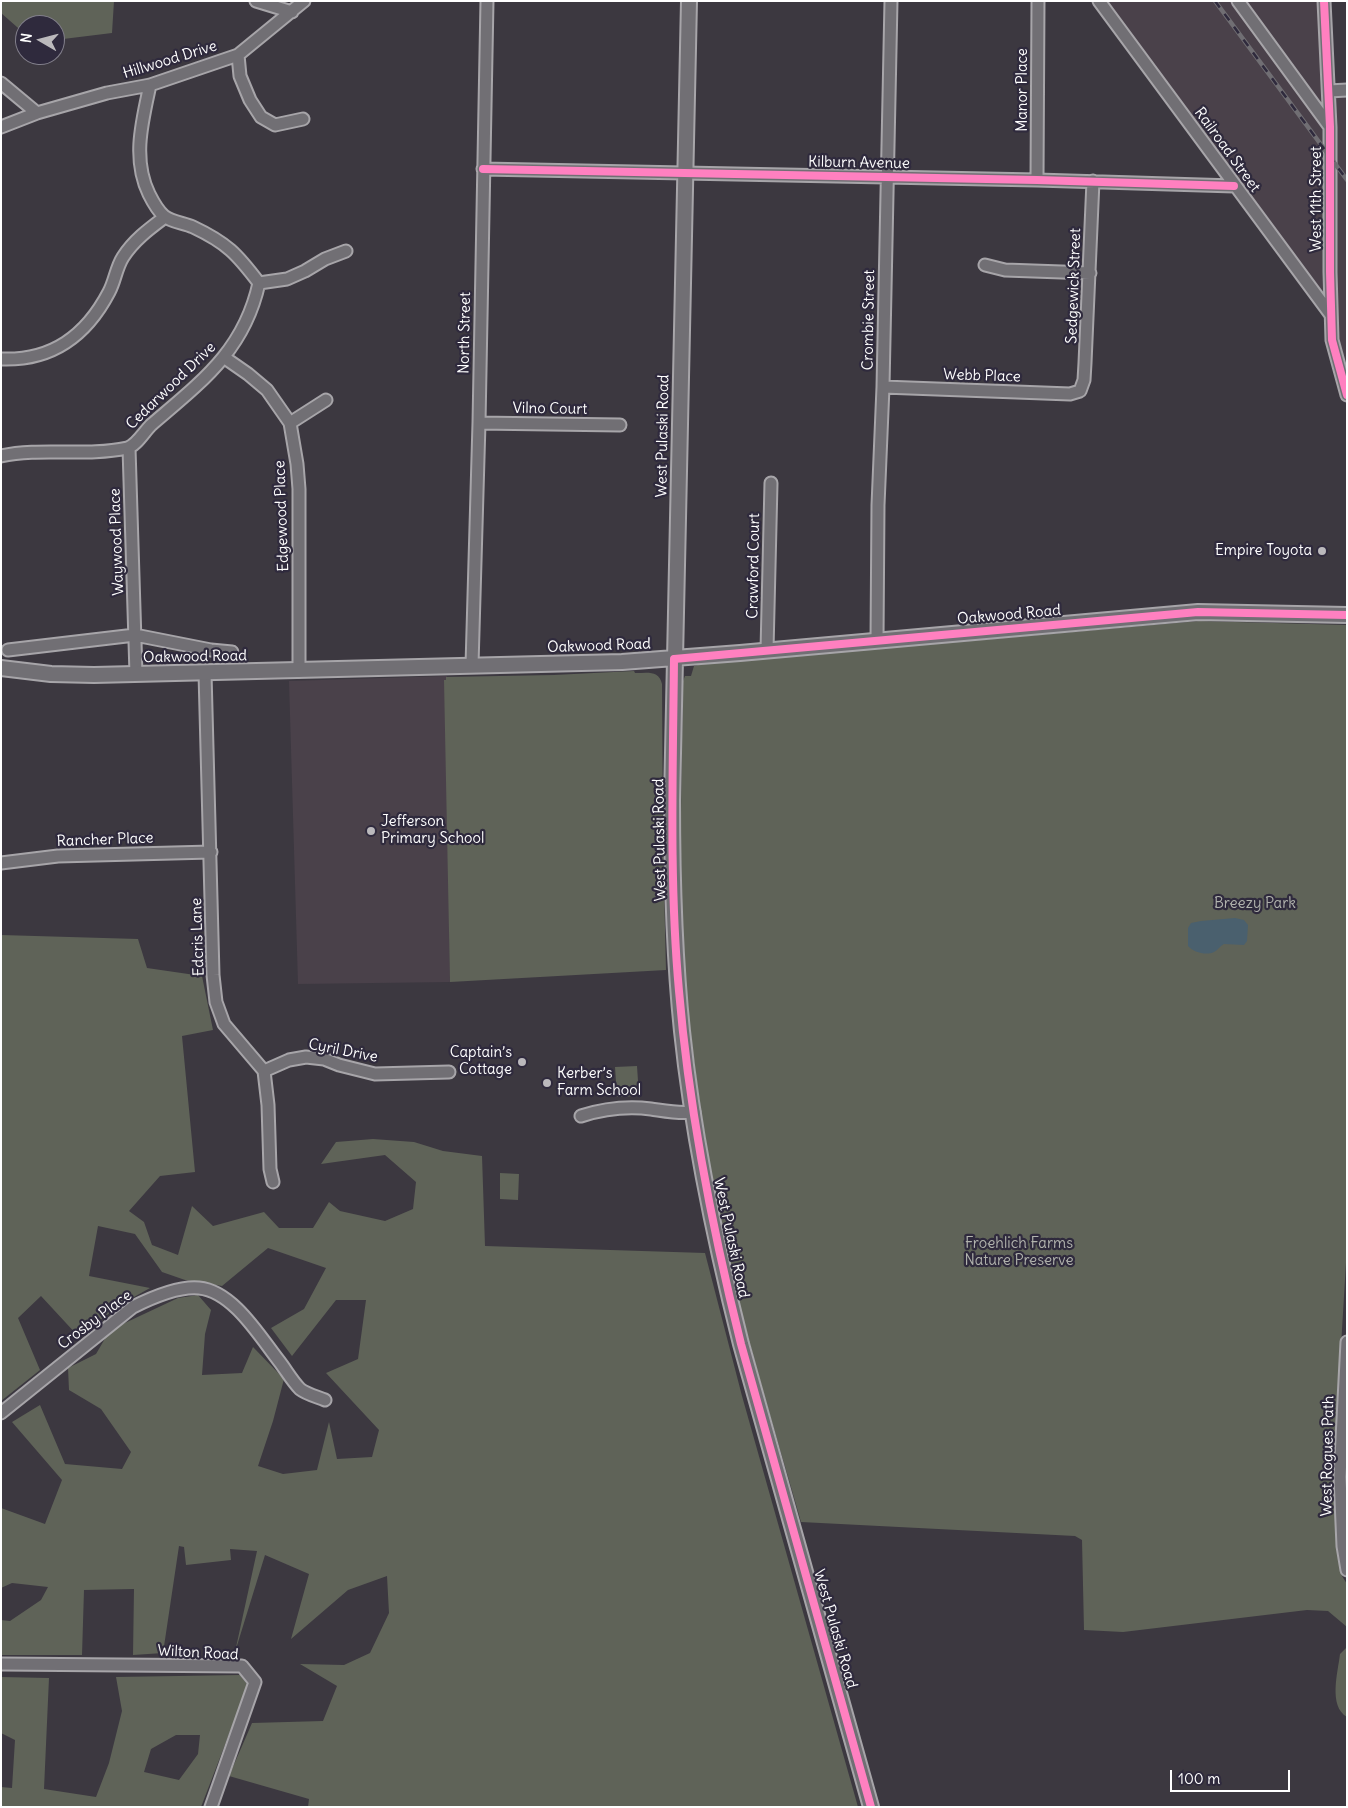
<!DOCTYPE html>
<html>
<head>
<meta charset="utf-8">
<style>
  body { margin:0 }
  #map { position:relative; width:1348px; height:1808px; overflow:hidden; background:#3c3840; font-family:Delius,sans-serif }
  canvas { display:block }
  .frame { position:absolute; inset:0; border:2px solid #fff; pointer-events:none }
  .north { position:absolute; left:15px; top:15px; width:50px; height:50px; box-sizing:border-box; background:#2f2a3d; border:1px solid #827f8b; border-radius:50%; rotate:278deg; font-size:14px; font-weight:700; line-height:20px; text-align:center; color:#fff }
  .north::after { content:''; display:block; margin:auto; width:18px; height:22px; background:#bbb9bc; clip-path:polygon(50% 0,100% 100%,50% 72%,0 100%) }
  .scale { position:absolute; left:1170px; top:1770px; width:120px; height:22px; box-sizing:border-box; border:2px solid #fff; border-top:0; padding-left:6px; font-size:15px; line-height:18px; white-space:nowrap; color:#fff; -webkit-text-stroke:4px #2f2a3d; paint-order:stroke }
</style>
</head>
<body>
<div id="map">
<canvas width="1348" height="1808"></canvas>
<div class="frame"></div>
<div class="north">N</div>
<div class="scale">100 m</div>
</div>
<script>
const context = document.querySelector('canvas').getContext('2d');
context.lineJoin = 'round';
function paint(path, color) { context.fillStyle = color; context.fill(path, 'evenodd'); }
function trace(path, color, width, dash) { context.strokeStyle = color; context.lineWidth = width; context.lineCap = dash ? 'butt' : 'round'; context.setLineDash(dash || []); context.stroke(path); }
function write(font, color, halo, rows, align = 'center') {
  context.font = font + ' Delius,sans-serif'; context.lineWidth = 4.5; context.setLineDash([]); context.textBaseline = 'middle'; context.strokeStyle = halo; context.fillStyle = color; for (const [text, x, y, turn = 0] of rows) {
    context.save(); context.translate(x, y); context.rotate((+turn || 0) * Math.PI / 180); context.textAlign = isNaN(turn) ? turn : align; if (halo) context.strokeText(text, 0, 0); context.fillText(text, 0, 0); context.restore();
  }
}
const built = new Path2D(`
  M 1104,1 L 1318,1 L 1323,98 L 1347,97 L 1347,376 L 1338,343 L 1335,317 Z
  M 447,676 L 450,982 L 298,984 L 289,681 Z`);
const green = new Path2D(`
  M 1,1 L 114,1 L 112,33 L 55,40 L 55,25 L 25,25 L 25,34 L 1,13 Z
  M 1199,621 L 1347,625 L 1347,1246 L 1334,1463 L 1340,1567 L 1342,1576 L 1347,1584 L 1347,1627 L 1328,1611 L 1307,1610 L 1123,1632 L 1084,1630 L 1082,1540 L 1075,1536 L 801,1522 C 777,1437 750,1352 730,1265 C 714,1193 701,1119 692,1045 C 677,924 681,802 683,681 L 685,676 L 691,676 L 694,666 L 702,664 Z
  M 634,671 L 635,673 C 648,673 659,670 662,684 L 663,845 L 666,970 L 450,982 L 444,680 L 446,680 L 446,677 L 554,675 Z
  M 1,935 L 138,939 L 147,968 L 202,976 L 213,1030 L 182,1036 L 195,1172 L 160,1176 L 129,1211 L 144,1222 L 152,1245 L 178,1255 L 192,1206 L 213,1226 L 264,1212 L 279,1228 L 313,1228 L 329,1202 L 340,1211 L 385,1221 L 413,1209 L 416,1182 L 385,1155 L 321,1164 L 336,1142 L 373,1139 L 414,1142 L 443,1151 L 482,1156 L 485,1246 L 705,1253 L 742,1396 L 858,1807 L 308,1807 L 309,1799 L 229,1776 L 252,1723 L 323,1721 L 337,1686 L 300,1664 L 344,1665 L 370,1653 L 389,1613 L 387,1576 L 348,1590 L 291,1639 L 309,1574 L 265,1555 L 235,1652 L 257,1551 L 230,1549 L 231,1560 L 186,1565 L 184,1547 L 179,1546 L 163,1653 L 133,1655 L 134,1589 L 84,1590 L 82,1655 L 1,1655 L 1,1620 L 10,1621 L 41,1600 L 48,1587 L 12,1583 L 1,1588 L 1,1508 L 45,1524 L 62,1480 L 12,1422 L 40,1405 L 65,1464 L 122,1469 L 131,1452 L 101,1409 L 69,1390 L 68,1368 L 96,1354 L 110,1330 L 178,1298 L 198,1295 L 211,1310 L 205,1334 L 202,1375 L 242,1373 L 253,1347 L 284,1379 L 273,1421 L 258,1466 L 283,1474 L 317,1470 L 329,1422 L 337,1459 L 372,1457 L 379,1430 L 326,1373 L 358,1359 L 366,1300 L 336,1300 L 292,1356 L 271,1328 L 304,1309 L 326,1268 L 268,1248 L 222,1286 L 185,1280 L 162,1272 L 135,1234 L 98,1226 L 89,1276 L 150,1288 L 125,1302 L 78,1336 L 41,1296 L 18,1318 L 40,1370 L 1,1401 Z
  M 637,1066 L 639,1096 L 617,1097 L 615,1067 Z
  M 500,1173 L 519,1174 L 518,1200 L 500,1199 Z
  M 1347,1647 L 1347,1717 C 1328,1706 1338,1672 1340,1654 Z
  M 240,1675 L 248,1685 L 201,1807 L 1,1807 L 1,1787 L 12,1788 L 15,1740 L 1,1733 L 1,1677 L 49,1678 L 44,1789 L 96,1797 L 109,1763 L 122,1711 L 116,1677 ZM 176,1735 L 200,1735 L 198,1754 L 179,1780 L 144,1772 L 151,1749 Z`);
const water = new Path2D(`
  M 1235,918 L 1244,920 L 1248,925 L 1247,941 L 1244,945 L 1224,944 C 1220,946 1218,950 1214,952 C 1206,956 1193,952 1188,946 L 1188,928 L 1191,923 L 1201,921 Z`);
const minor = new Path2D(`
  M 256,1 L 292,12
  M 1099,1 L 1331,315
  M 1238,1 L 1330,127
  M 1324,1 L 1330,127 L 1330,272 L 1332,340 L 1347,395
  M 238,55 L 240,76 L 250,100 L 261,117 L 275,125 L 303,119
  M 1,83 L 37,113
  M 150,85 C 142,122 132,159 149,194 C 153,202 158,211 164,216 C 171,222 184,223 193,227 C 227,243 237,254 259,283
  M 1329,91 L 1347,90
  M 1,127 L 37,113 L 107,93 L 150,85 L 238,55 L 304,1
  M 483,169 L 1037,180 L 1234,186
  M 1037,180 L 1038,1
  M 985,265 L 1005,270 L 1090,273
  M 259,283 L 287,279 L 305,271 L 325,259 L 346,251
  M 225,358 L 248,374 L 267,390 L 290,423 L 297,464 L 299,489 L 299,671
  M 1,359 C 52,361 86,336 109,292 C 115,281 116,268 123,257 C 134,240 149,229 165,217
  M 883,387 L 1070,394 L 1080,391 L 1084,380 L 1085,363 L 1093,181
  M 290,423 L 326,400
  M 479,423 L 620,425
  M 129,448 L 136,674
  M 1,456 C 41,447 86,457 127,448 C 136,446 144,432 151,425 C 201,382 244,351 259,283
  M 877,640 L 878,505 L 883,387 L 891,1
  M 8,650 L 135,635 L 211,650 L 232,652
  M 767,650 L 771,483
  M 472,665 L 479,423 L 487,1
  M 205,673 L 213,975 L 216,1002 L 224,1024 L 264,1071 L 268,1105 L 270,1169 L 273,1182
  M 1,863 L 58,856 L 211,852
  M 264,1071 L 289,1060 L 306,1057 L 324,1059 L 339,1065 L 375,1074 L 449,1072
  M 581,1116 C 603,1109 627,1106 651,1109 C 665,1111 679,1114 694,1112
  M 1347,1342 L 1340,1477 L 1343,1546 L 1347,1570
  M 1,1413 L 133,1307 C 151,1298 179,1286 199,1288 C 233,1291 260,1337 279,1361 C 286,1370 292,1381 300,1389 C 306,1394 318,1397 325,1400
  M 1,1664 L 242,1666 L 255,1682 L 211,1807`);
const major = new Path2D(`
  M 689,1 L 672,800 C 672,877 674,954 682,1031 C 693,1137 715,1241 741,1344 L 871,1807
  M 1,668 L 51,674 L 94,675 L 622,662 L 740,653 L 1198,612 L 1347,615`);
const rail = new Path2D(`
  M 1215,1 L 1347,180`);
const cycleway = new Path2D(`
  M 1324,1 L 1330,127 L 1330,272 L 1332,340 L 1347,395
  M 483,169 L 1037,180 L 1234,186
  M 871,1807 L 741,1344 C 712,1228 689,1110 679,991 C 669,881 673,770 674,659 L 1198,612 L 1347,615`);
const markers = [
  [1322,551,5,"#bbb9bc"],
  [371,831,5,"#bbb9bc"],
  [522,1062,5,"#bbb9bc"],
  [547,1083,5,"#bbb9bc"]
];
const streetNames = [
  ["Hillwood Drive",170,60,-17],
  ["Manor Place",1023,90,-90],
  ["Railroad Street",1227,150,54],
  ["Kilburn Avenue",859,163,1],
  ["West 11th Street",1317,199,-90],
  ["Sedgewick Street",1074,286,-88],
  ["Crombie Street",869,320,-89],
  ["North Street",465,333,-89],
  ["Webb Place",982,376,2],
  ["Cedarwood Drive",171,386,-44],
  ["Vilno Court",550,409,1],
  ["West Pulaski Road",663,436,-89],
  ["Edgewood Place",282,516,-92],
  ["Waywood Place",117,542,-92],
  ["Crawford Court",754,566,-89],
  ["Oakwood Road",1009,615,-5],
  ["Oakwood Road",599,646,-2],
  ["Oakwood Road",195,657,-1],
  ["Rancher Place",105,840,-2],
  ["West Pulaski Road",660,840,-91],
  ["Edcris Lane",198,937,-92],
  ["Cyril Drive",343,1051,11],
  ["West Pulaski Road",731,1238,78],
  ["Crosby Place",95,1320,-37],
  ["West Rogues Path",1328,1456,-89],
  ["West Pulaski Road",835,1629,74],
  ["Wilton Road",198,1653,3]
];
const poiNames = [
  ["Empire Toyota",1312,551],
  ["Jefferson",381,822,"left"],
  ["Primary School",381,839,"left"],
  ["Captain’s",512,1053],
  ["Cottage",512,1070],
  ["Kerber’s",557,1074,"left"],
  ["Farm School",557,1091,"left"]
];
const parkNames = [
  ["Breezy Park",1255,904],
  ["Froehlich Farms",1019,1244],
  ["Nature Preserve",1019,1261]
];
paint(built, '#4a414a');
paint(green, '#5f6358');
paint(water, '#4a606e');
trace(minor, '#a7a5a9', 15);
trace(major, '#a7a5a9', 18);
trace(minor, '#716f74', 11);
trace(major, '#716f74', 14);
trace(rail, '#706e73', 4.5);
trace(rail, '#2f2a3d', 2.5, [8]);
trace(cycleway, '#ff80c0', 8);
for (const [x, y, r, color] of markers) { const dot = new Path2D(); dot.arc(x, y, r, 0, 2 * Math.PI); context.fillStyle = color; context.fill(dot); trace(dot, '#2f2a3d', 2); }
write('15px', '#fff', '#2f2a3d', streetNames);
write('15px', '#fff', '#2f2a3d', poiNames, 'right');
write('15px', '#b2b4ae', '#2f2a3d', parkNames);
</script>
</body>
</html>
